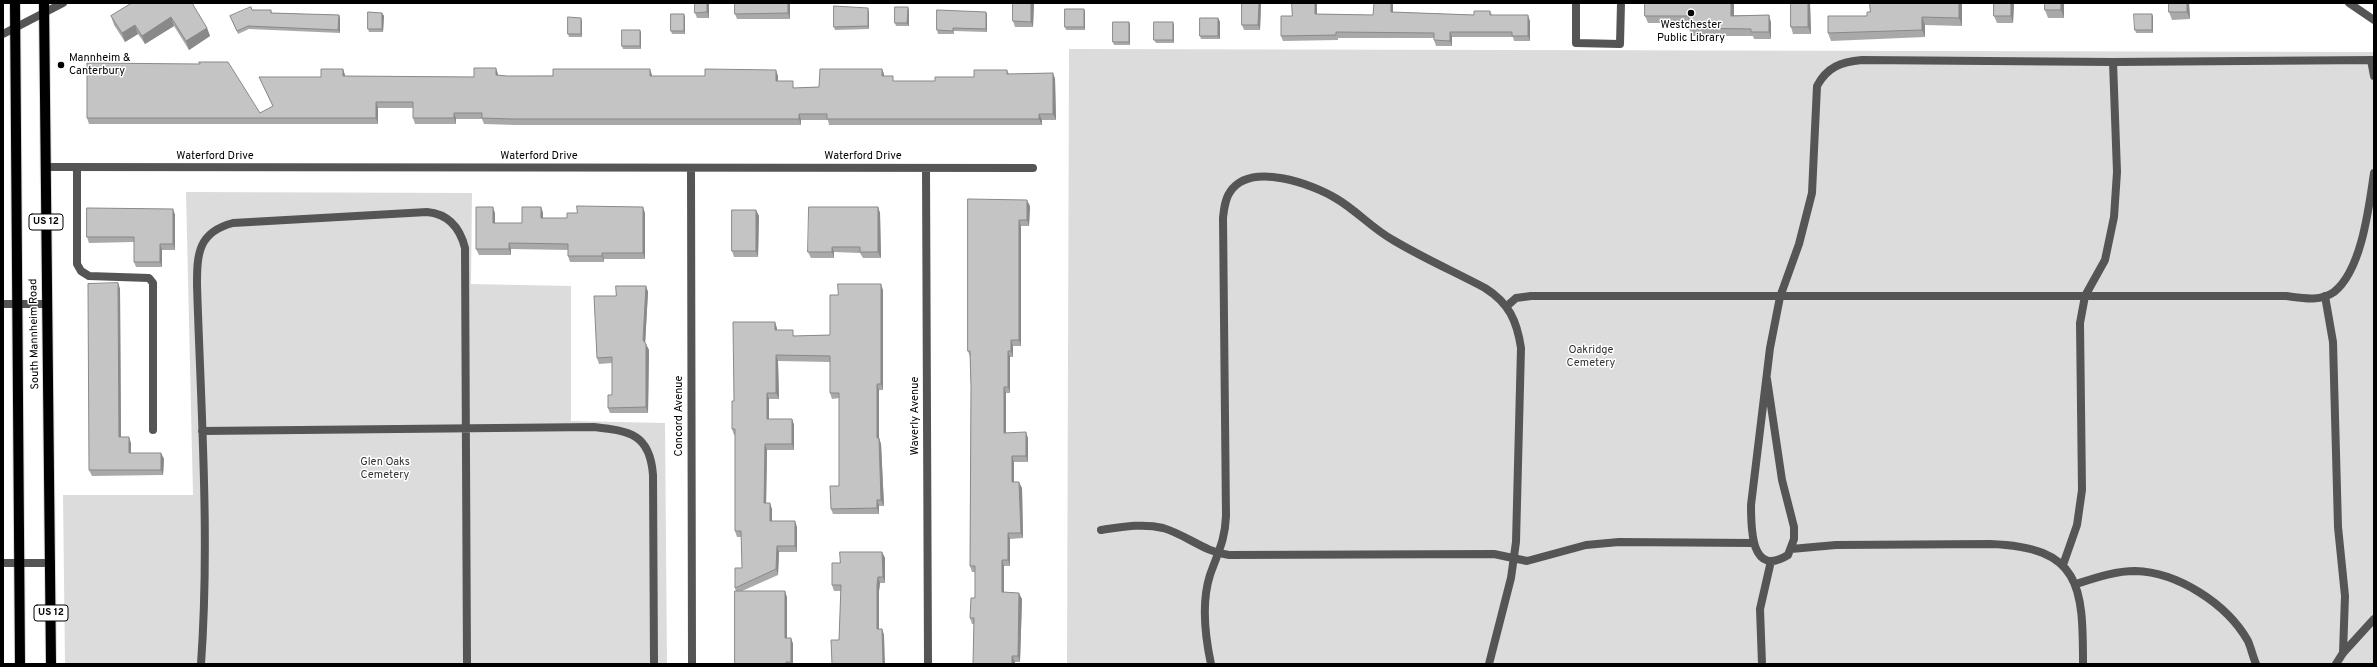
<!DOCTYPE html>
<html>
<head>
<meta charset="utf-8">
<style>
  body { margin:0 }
  #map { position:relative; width:2377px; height:667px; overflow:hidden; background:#fff; font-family:Overpass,sans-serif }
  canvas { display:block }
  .frame { position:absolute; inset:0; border:4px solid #000; pointer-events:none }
</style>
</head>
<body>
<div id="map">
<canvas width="2377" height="667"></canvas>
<div class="frame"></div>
</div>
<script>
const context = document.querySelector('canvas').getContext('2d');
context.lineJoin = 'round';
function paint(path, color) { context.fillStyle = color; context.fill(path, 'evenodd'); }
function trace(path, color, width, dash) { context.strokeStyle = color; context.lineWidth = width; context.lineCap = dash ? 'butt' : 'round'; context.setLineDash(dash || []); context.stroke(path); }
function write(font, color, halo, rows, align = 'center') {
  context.font = font + ' Overpass,sans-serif'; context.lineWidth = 3; context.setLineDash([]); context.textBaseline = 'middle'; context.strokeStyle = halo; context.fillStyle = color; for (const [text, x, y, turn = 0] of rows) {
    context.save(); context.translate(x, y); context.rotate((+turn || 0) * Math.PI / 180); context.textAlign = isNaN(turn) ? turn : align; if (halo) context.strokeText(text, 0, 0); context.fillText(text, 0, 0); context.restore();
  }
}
const green = new Path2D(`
  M 1069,49 L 2374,52 L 2374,664 L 1067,664 Z
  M 186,192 L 472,193 L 471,284 L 571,286 L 571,421 L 665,423 L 667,664 L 65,664 L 63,495 L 193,495 Z`);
const service = new Path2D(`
  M 1576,3 L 1576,43 L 1620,44 L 1621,3
  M 2349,3 L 2374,20
  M 2371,60 L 2374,76
  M 77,168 L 77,264 L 81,271 L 89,276 L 149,278 L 153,283 L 153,430
  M 2325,296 L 2333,342 L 2338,527 L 2345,596 L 2343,653
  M 1507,306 L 1516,298 L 1531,296 L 2286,296 C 2302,298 2320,302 2334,292 C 2362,270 2369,206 2374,173
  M 1767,379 L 1782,480 L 1794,527 L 1794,539 L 1788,555 C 1751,578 1751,529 1751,505 L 1770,348 L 1780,297 L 1799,244 L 1812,193 L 1817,86 C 1827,67 1841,62 1862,60 L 2113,62 L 2374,60
  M 202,431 L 594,427 C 630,431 650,434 653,475 L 654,664
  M 1101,530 C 1121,527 1143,523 1163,528 C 1187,535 1204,552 1229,555 L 1494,554 L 1527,561 L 1586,545 L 1619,542 L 1753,543
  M 1791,549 L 1836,545 L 1990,544 C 2081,547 2083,586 2083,664
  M 2063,565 L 2077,525 L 2082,490 L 2080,323 L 2085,296 L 2105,260 L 2114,217 L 2117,172 L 2113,62
  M 2076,584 C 2095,578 2115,571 2135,571 C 2178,572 2227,604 2248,641 C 2251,648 2253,657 2256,664
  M 201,664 C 210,538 201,411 197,285 C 197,254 198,232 233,223 L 427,212 C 449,214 460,228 465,248 L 467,664
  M 1211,664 C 1205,636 1201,603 1210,575 C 1218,552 1225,541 1226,516 L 1223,218 C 1224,209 1225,199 1230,192 C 1250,161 1313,184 1337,199 C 1357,211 1373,229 1393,240 C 1423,258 1455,272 1485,288 C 1509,303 1517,321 1521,348 L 1516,542 L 1511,578 L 1489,664
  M 1762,664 L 1760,609 L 1771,561
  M 2336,664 L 2343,653 L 2374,619`);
const minor = new Path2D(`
  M 3,34 L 63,3
  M 45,167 L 1033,168
  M 691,168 L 692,664
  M 926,168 L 928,664
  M 3,304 L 47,304
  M 3,563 L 51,563`);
const primary = new Path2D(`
  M 15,3 L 20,664
  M 44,3 L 51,664`);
const wall = new Path2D(`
  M 132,3 L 207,28 L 210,36 L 189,50 L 174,26 L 145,44 L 138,34 L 125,42 L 114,25 L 111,16 Z
  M 611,3 L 627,3 L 627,4 L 611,4 Z
  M 695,3 L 709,3 L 709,18 L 697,18 L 695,13 Z
  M 790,3 L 790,19 L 737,19 L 735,14 Z
  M 1013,3 L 1034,3 L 1033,27 L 1015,27 L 1013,21 Z
  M 1242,3 L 1261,3 L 1260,30 L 1244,30 L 1242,25 Z
  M 1292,3 L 1317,3 L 1317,14 L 1373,15 L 1393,12 L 1474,15 L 1490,11 L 1492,15 L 1530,21 L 1530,41 L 1514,41 L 1513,37 L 1452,37 L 1452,46 L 1436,46 L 1434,40 L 1434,38 L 1338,38 L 1338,40 L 1283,41 L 1281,36 L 1292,16 Z
  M 1810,3 L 1811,34 L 1793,34 L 1791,27 Z
  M 1870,3 L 1962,3 L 1962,26 L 1925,25 L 1925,37 L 1831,41 L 1828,33 L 1867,16 L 1870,12 Z
  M 2014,3 L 2013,23 L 1997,23 L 1994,16 Z
  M 2064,3 L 2064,18 L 2048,18 L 2045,10 Z
  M 2169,3 L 2189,3 L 2190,19 L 2172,20 L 2169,12 Z
  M 1084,9 L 1085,12 L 1085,30 L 1066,30 L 1065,27 Z
  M 252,10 L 271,10 L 272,13 L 339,15 L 340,18 L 340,33 L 249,29 L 238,34 L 230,16 Z
  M 909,10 L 909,26 L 896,26 L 895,23 Z
  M 869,12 L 869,29 L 835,30 L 834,27 Z
  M 986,12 L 987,15 L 987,32 L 954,31 L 954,34 L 938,34 L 937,30 Z
  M 382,13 L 384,16 L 383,32 L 369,32 L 368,29 Z
  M 2152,14 L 2153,17 L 2153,33 L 2136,33 L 2135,30 Z
  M 1769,15 L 1771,23 L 1771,39 L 1754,39 L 1753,36 L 1691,36 L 1689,28 L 1689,23 L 1648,23 L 1645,16 Z
  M 685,17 L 685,34 L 672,34 L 671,31 Z
  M 1218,18 L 1220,22 L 1220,39 L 1201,39 L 1200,36 Z
  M 582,21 L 582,37 L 569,37 L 568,34 Z
  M 1129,22 L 1130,25 L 1130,45 L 1114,45 L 1113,42 Z
  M 1173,22 L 1174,26 L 1174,43 L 1156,43 L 1154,40 Z
  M 640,30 L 641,33 L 641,49 L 623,49 L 622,46 Z
  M 199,62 L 260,113 L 273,107 L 259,77 L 321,77 L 343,69 L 345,76 L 474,77 L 498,74 L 498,75 L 507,76 L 652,75 L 652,76 L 778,76 L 778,81 L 795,88 L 819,87 L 882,69 L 884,76 L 894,81 L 935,81 L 974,77 L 1007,70 L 1009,74 L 1053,73 L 1055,79 L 1056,120 L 1042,120 L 1042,125 L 829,125 L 828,120 L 801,120 L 801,125 L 515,125 L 484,124 L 482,119 L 456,119 L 456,124 L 415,124 L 413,118 L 413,108 L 378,108 L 378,124 L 89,124 L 87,118 L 199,64 Z
  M 968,199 L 1030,206 L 1029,226 L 1021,226 L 1021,346 L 1013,346 L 1013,357 L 1010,357 L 1010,393 L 1006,393 L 1006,433 L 1028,438 L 1028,462 L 1014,462 L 1014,482 L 1022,488 L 1023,538 L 1010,539 L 1010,566 L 1004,566 L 1004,593 L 1022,599 L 1020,662 L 1015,662 L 974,624 L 972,624 L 970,618 L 975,598 L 975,572 L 972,572 L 970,566 L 971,387 L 970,357 L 968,351 Z
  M 541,207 L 543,213 L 543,218 L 567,218 L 645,213 L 645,259 L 604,259 L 604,262 L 570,262 L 568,256 L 568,250 L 511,249 L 511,255 L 479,255 L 476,249 L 495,213 L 495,223 L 522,223 Z
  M 878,207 L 880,213 L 881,258 L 863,258 L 860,253 L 834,252 L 834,258 L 811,258 L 808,252 Z
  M 173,209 L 175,215 L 175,250 L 162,250 L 162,267 L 136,267 L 134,262 L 134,242 L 89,243 L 87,237 Z
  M 756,210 L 759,216 L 758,257 L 734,257 L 732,251 Z
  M 118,283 L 120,289 L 121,437 L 131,443 L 131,453 L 161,453 L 164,459 L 163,475 L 92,476 L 89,470 Z
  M 646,286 L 648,292 L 645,343 L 649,350 L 648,413 L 610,413 L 608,408 L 612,395 L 612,363 L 599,364 L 597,358 L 616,296 Z
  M 883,290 L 883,390 L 879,390 L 879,438 L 881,444 L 884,506 L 879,506 L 879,514 L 833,514 L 831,509 L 839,486 L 839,398 L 832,399 L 830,393 L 830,362 L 778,361 L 779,399 L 769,399 L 769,419 L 792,419 L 794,425 L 794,450 L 767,450 L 766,503 L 772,509 L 772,521 L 797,527 L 797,552 L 779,552 L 778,575 L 742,591 L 787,597 L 787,638 L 791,638 L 793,644 L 793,664 L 735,664 L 736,591 L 735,588 L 742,568 L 742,537 L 737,537 L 735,531 L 735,435 L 734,435 L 732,429 L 734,401 L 777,328 L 777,330 L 795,336 L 830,335 L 838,295 Z
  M 882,552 L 885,558 L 885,583 L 880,583 L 879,591 L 879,629 L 882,629 L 884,635 L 839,640 L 841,591 L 834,591 L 832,585 L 840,563 Z`);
const shadedWall = new Path2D(`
  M 707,3 L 709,3 L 709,18 L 707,12 Z
  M 788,3 L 790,3 L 790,19 L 788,13 Z
  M 1031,3 L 1034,3 L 1033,27 L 1031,22 Z
  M 1259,3 L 1261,3 L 1260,30 L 1258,25 Z
  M 1315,3 L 1317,3 L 1317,19 L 1315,14 Z
  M 1391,3 L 1393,3 L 1393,17 L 1391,12 Z
  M 1731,3 L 1734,3 L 1734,23 L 1731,16 Z
  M 1808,3 L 1810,3 L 1811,34 L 1808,27 Z
  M 1959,3 L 1962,3 L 1962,26 L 1959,18 Z
  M 2011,3 L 2014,3 L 2013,23 L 2011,16 Z
  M 2061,3 L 2064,3 L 2064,18 L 2061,10 Z
  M 2187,3 L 2189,3 L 2190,19 L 2187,12 Z
  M 908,7 L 909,10 L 909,26 L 907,23 Z
  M 868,8 L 869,12 L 869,29 L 868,26 Z
  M 1084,9 L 1085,12 L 1085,30 L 1084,27 Z
  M 986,12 L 987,15 L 987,32 L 986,29 Z
  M 382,13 L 384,16 L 383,32 L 382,29 Z
  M 684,14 L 685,17 L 685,34 L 684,31 Z
  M 2152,14 L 2153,17 L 2153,33 L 2152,30 Z
  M 339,15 L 340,18 L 340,33 L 338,30 Z
  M 1528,15 L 1530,21 L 1530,41 L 1528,36 Z
  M 1769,15 L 1771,23 L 1771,39 L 1769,32 Z
  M 171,17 L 174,26 L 145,44 L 142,36 Z
  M 1922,17 L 1925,25 L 1925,37 L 1922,30 Z
  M 581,18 L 582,21 L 582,37 L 581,34 Z
  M 1218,18 L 1220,22 L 1220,39 L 1218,36 Z
  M 1129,22 L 1130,25 L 1130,45 L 1129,42 Z
  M 1173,22 L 1174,26 L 1174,43 L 1173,40 Z
  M 135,25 L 138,34 L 125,42 L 122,33 Z
  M 207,28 L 210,36 L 189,50 L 186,41 Z
  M 640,30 L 641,33 L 641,49 L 640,46 Z
  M 1450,32 L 1452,37 L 1452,46 L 1450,41 Z
  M 496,68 L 498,74 L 498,81 L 496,75 Z
  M 343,69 L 345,75 L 345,82 L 343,76 Z
  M 650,69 L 652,75 L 652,82 L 650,76 Z
  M 882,69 L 884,74 L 884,82 L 882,76 Z
  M 776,70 L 778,76 L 778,87 L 776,81 Z
  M 1053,73 L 1055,79 L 1056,120 L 1053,114 Z
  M 376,102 L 378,108 L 378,124 L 376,118 Z
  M 454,113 L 456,119 L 456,124 L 454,118 Z
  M 799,114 L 801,120 L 801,125 L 799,119 Z
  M 1039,114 L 1042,120 L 1042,125 L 1039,119 Z
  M 1027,200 L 1030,206 L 1029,226 L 1027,220 Z
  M 493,207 L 495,213 L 495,229 L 493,223 Z
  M 541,207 L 543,213 L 543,224 L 541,218 Z
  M 643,207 L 645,213 L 645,259 L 643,253 Z
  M 878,207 L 880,213 L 881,258 L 878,252 Z
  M 173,209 L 175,215 L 175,250 L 173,244 Z
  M 756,210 L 759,216 L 758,257 L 756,251 Z
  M 1019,220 L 1021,226 L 1021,346 L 1019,340 Z
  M 509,243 L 511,249 L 511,255 L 509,249 Z
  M 160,244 L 162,250 L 162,267 L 160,262 Z
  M 832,247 L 834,252 L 834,258 L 832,252 Z
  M 602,253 L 604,259 L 604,262 L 602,256 Z
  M 118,283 L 120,289 L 121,443 L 119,437 Z
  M 881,284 L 883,290 L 883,390 L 881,384 Z
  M 646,286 L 648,292 L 645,346 L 643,340 Z
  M 775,322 L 777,328 L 777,336 L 775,330 Z
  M 1011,340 L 1013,346 L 1013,357 L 1011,351 Z
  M 646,344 L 649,350 L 648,413 L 646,407 Z
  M 1008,351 L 1010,357 L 1010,393 L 1008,387 Z
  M 776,355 L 778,361 L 779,399 L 776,393 Z
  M 877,384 L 879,390 L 879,444 L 877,438 Z
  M 1004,387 L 1006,393 L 1006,439 L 1004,433 Z
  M 767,393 L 769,399 L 769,425 L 767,419 Z
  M 792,419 L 794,425 L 794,450 L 792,444 Z
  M 1026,432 L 1028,438 L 1028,462 L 1026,456 Z
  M 129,437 L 131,443 L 131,459 L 129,453 Z
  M 879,438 L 881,444 L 884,506 L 881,500 Z
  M 765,444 L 767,450 L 766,509 L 764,503 Z
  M 161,453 L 164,459 L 163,475 L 161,470 Z
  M 1012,456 L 1014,462 L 1014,488 L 1012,482 Z
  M 1019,482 L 1022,488 L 1023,538 L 1021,533 Z
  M 877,500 L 879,506 L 879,514 L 877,508 Z
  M 770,503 L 772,509 L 772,527 L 770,521 Z
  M 795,521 L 797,527 L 797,552 L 795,546 Z
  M 1008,533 L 1010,539 L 1010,566 L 1008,560 Z
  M 777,546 L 779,552 L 778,575 L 776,569 Z
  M 882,552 L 885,558 L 885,583 L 883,577 Z
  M 1002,560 L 1004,566 L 1004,598 L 1002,592 Z
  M 878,577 L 880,583 L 879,591 L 879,635 L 877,629 L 877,585 Z
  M 785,591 L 787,597 L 787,644 L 785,638 Z
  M 1019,593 L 1022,599 L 1020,662 L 1018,656 Z
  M 882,629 L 884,635 L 885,664 L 883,664 Z
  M 791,638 L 793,644 L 793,664 L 792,664 L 791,662 Z
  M 1012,656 L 1015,662 L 1015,664 L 1012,664 Z`);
const building = new Path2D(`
  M 132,3 L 192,3 L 207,28 L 186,41 L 171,17 L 142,36 L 135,25 L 122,33 L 111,16 Z
  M 695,3 L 707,3 L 707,12 L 695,13 Z
  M 735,3 L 788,3 L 788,13 L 735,14 Z
  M 1013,3 L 1031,3 L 1031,22 L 1013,21 Z
  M 1242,3 L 1259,3 L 1258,25 L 1242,25 Z
  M 1292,3 L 1315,3 L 1315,14 L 1373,15 L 1374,3 L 1391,3 L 1391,12 L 1474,15 L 1474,11 L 1490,11 L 1490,15 L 1528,15 L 1528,36 L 1512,36 L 1512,32 L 1450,32 L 1450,41 L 1434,40 L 1434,33 L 1336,32 L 1336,35 L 1281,36 L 1281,16 L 1292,16 Z
  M 1645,3 L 1731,3 L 1731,16 L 1769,15 L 1769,32 L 1751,32 L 1751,29 L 1689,28 L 1689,16 L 1645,16 Z
  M 1791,3 L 1808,3 L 1808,27 L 1791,27 Z
  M 1870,3 L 1959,3 L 1959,18 L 1922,17 L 1922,30 L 1828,33 L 1828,16 L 1867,16 L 1867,12 L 1870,12 Z
  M 1994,3 L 2011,3 L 2011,16 L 1994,16 Z
  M 2045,3 L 2061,3 L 2061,10 L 2045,10 Z
  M 2169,3 L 2187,3 L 2187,12 L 2169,12 Z
  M 834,6 L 868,8 L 868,26 L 834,27 Z
  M 251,7 L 252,10 L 271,10 L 271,13 L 339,15 L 338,30 L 248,26 L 237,31 L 230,16 Z
  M 895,7 L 908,7 L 907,23 L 895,23 Z
  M 1065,9 L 1084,9 L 1084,27 L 1065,27 Z
  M 937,10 L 986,12 L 986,29 L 953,28 L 953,31 L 937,30 Z
  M 368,12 L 382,13 L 382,29 L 368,29 Z
  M 671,14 L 684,14 L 684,31 L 671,31 Z
  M 2134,14 L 2152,14 L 2152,30 L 2135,30 Z
  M 568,17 L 581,18 L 581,34 L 568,34 Z
  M 1200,18 L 1218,18 L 1218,36 L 1200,36 Z
  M 1113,22 L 1129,22 L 1129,42 L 1113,42 Z
  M 1154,22 L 1173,22 L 1173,40 L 1154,40 Z
  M 622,30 L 640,30 L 640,46 L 622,46 Z
  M 199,62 L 228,62 L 260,113 L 273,106 L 259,77 L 321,77 L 321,69 L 343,69 L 343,76 L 474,77 L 474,68 L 496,68 L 496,75 L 507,76 L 553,76 L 553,69 L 650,69 L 650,76 L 705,76 L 705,69 L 776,70 L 776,81 L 793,81 L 793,88 L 819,87 L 820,69 L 882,69 L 882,76 L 893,76 L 893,81 L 935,81 L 935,77 L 974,77 L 974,70 L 1007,70 L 1007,74 L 1053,73 L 1053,114 L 1039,114 L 1039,119 L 827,119 L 827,114 L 799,114 L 799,119 L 513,119 L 482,118 L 482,113 L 454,113 L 454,118 L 413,118 L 413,102 L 376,102 L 376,118 L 87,118 L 87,63 L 200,64 Z
  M 968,199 L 1027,200 L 1027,220 L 1019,220 L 1019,340 L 1011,340 L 1011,351 L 1008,351 L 1008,387 L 1004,387 L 1004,433 L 1026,432 L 1026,456 L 1012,456 L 1012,482 L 1019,482 L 1021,533 L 1008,533 L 1008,560 L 1002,560 L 1002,592 L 1019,593 L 1018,656 L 1012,656 L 1012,664 L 973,664 L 974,618 L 970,618 L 971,598 L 975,598 L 975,566 L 970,566 L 971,387 L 970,351 L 968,351 Z
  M 577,206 L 643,207 L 643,253 L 602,253 L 602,256 L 568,256 L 568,244 L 509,243 L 509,249 L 476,249 L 476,207 L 493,207 L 493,223 L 522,223 L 522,207 L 541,207 L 541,218 L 567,218 L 567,213 L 577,213 Z
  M 809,207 L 878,207 L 878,252 L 860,252 L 860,247 L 832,247 L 832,252 L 808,252 Z
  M 87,208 L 173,209 L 173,244 L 160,244 L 160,262 L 134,262 L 134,237 L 87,237 Z
  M 732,210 L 756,210 L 756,251 L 732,251 Z
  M 118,283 L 119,437 L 129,437 L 129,453 L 161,453 L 161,470 L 89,470 L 88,284 Z
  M 838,284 L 881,284 L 881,384 L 877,384 L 877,438 L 879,438 L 881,500 L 877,500 L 877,508 L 831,509 L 830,486 L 839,486 L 839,393 L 830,393 L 830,356 L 776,355 L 776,393 L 767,393 L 767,419 L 792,419 L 792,444 L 765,444 L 764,503 L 770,503 L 770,521 L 795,521 L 795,546 L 777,546 L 776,569 L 735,588 L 735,568 L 742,568 L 741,531 L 735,531 L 735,429 L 732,429 L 732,401 L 734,401 L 733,322 L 775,322 L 775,330 L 793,330 L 793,336 L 830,335 L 830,295 L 838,295 Z
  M 616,286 L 646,286 L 643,340 L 646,344 L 646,407 L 608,408 L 608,395 L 612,395 L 612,357 L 597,358 L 594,296 L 616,296 Z
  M 840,552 L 882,552 L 883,577 L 878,577 L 877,585 L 877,629 L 882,629 L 883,664 L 832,664 L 831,640 L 839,640 L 841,585 L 832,585 L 832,563 L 840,563 Z
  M 735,591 L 785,591 L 785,638 L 791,638 L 791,662 L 786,662 L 786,664 L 735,664 Z`);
const markers = [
  [1691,13,4,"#000"],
  [61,65,4,"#000"]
];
const shields = [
  [46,222,34],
  [51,613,34]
];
const shieldNames = [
  ["US 12",46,222],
  ["US 12",51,613]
];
const poiNames = [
  ["Westchester",1691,26],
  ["Public Library",1691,39],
  ["Mannheim &",69,59,"left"],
  ["Canterbury",69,72,"left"]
];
const streetNames = [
  ["Waterford Drive",215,157],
  ["Waterford Drive",539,157],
  ["Waterford Drive",863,157],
  ["South Mannheim Road",35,334,-91],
  ["Concord Avenue",680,416,-90],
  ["Waverly Avenue",916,416,-90]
];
const parkNames = [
  ["Oakridge",1591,351],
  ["Cemetery",1591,364],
  ["Glen Oaks",385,463],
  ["Cemetery",385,476]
];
paint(green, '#dcdcdc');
trace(primary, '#dbdbdb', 12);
trace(service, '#555', 8);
trace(minor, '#555', 8);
trace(primary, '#000', 10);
paint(wall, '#a9a9a9');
paint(shadedWall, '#898989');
paint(building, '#c4c4c4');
trace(building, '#898989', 1);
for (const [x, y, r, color] of markers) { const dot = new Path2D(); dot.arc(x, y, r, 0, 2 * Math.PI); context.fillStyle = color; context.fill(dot); trace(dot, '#fff', 1.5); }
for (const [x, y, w] of shields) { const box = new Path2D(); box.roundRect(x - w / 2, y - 8, w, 16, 3); context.fillStyle = '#fff'; context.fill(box); trace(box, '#000', 1); }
write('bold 10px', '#000', null, shieldNames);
write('11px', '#000', '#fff', poiNames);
write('11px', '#000', '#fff', streetNames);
write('11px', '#333', '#fff', parkNames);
</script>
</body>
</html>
